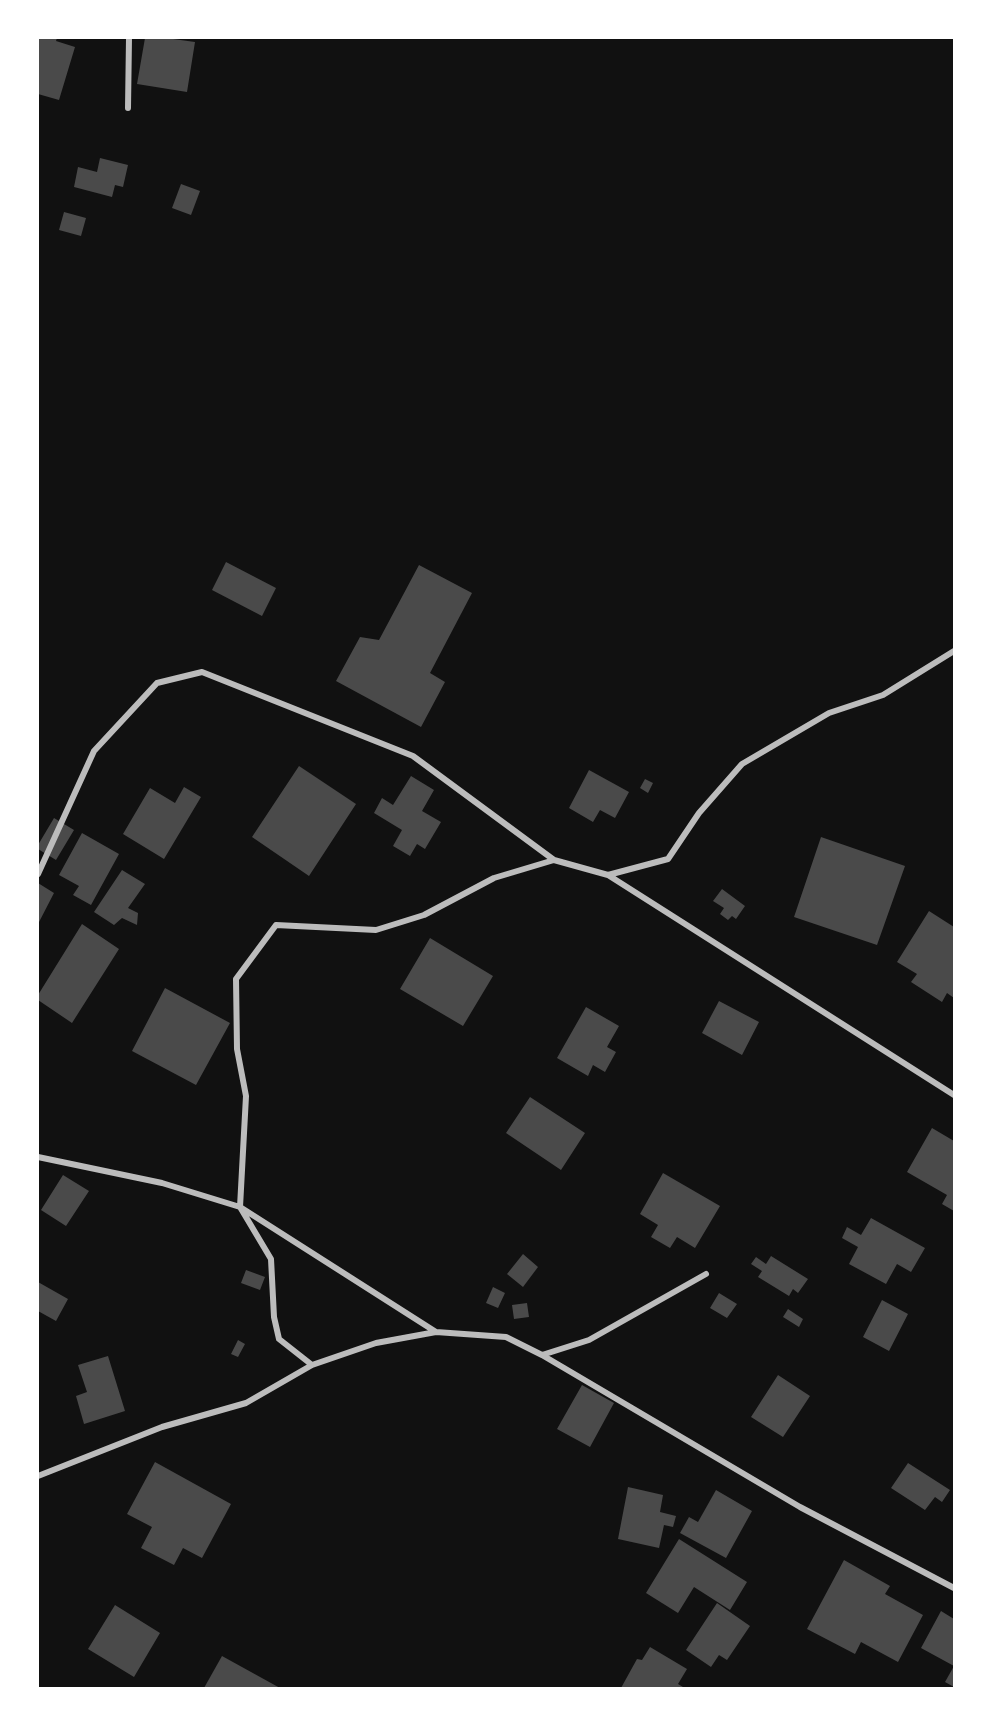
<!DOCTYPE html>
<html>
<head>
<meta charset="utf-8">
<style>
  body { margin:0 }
  #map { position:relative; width:992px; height:1726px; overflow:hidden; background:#111; font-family:Helvetica,sans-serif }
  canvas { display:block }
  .frame { position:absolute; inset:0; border:39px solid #fff; pointer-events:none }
</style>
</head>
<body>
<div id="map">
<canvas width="992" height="1726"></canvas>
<div class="frame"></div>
</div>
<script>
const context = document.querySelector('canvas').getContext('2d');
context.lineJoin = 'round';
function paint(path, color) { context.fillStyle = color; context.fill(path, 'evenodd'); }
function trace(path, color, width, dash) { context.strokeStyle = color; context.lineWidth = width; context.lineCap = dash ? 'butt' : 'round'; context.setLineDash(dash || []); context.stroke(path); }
const building = new Path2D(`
  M 38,38 L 57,38 L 56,41 L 75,47 L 59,100 L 38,94 Z
  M 145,38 L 166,38 L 195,42 L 187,92 L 137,84 Z
  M 100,158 L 128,165 L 123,187 L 115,185 L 112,197 L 74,187 L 78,167 L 97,172 Z
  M 181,184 L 200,191 L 191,215 L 172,208 Z
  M 64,212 L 86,218 L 81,236 L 59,230 Z
  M 226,562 L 276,588 L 262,616 L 212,590 Z
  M 419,565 L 472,593 L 430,673 L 445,682 L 421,727 L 336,681 L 360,637 L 379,640 Z
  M 299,766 L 356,804 L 309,876 L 252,837 Z
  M 589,770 L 629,792 L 615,818 L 600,810 L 593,822 L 569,808 Z
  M 411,776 L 434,790 L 422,811 L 441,822 L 425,849 L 417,844 L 410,856 L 393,846 L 402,830 L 374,813 L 382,798 L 393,805 Z
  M 645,779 L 653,783 L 648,793 L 640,788 Z
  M 184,787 L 201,797 L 164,859 L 123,834 L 150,788 L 175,803 Z
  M 54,818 L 74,830 L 56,860 L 38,849 L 38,845 Z
  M 82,833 L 119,854 L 91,905 L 73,895 L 79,886 L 59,875 Z
  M 821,837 L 905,866 L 877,945 L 794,917 Z
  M 122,870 L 145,884 L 128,908 L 138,913 L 137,925 L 122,918 L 114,925 L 94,912 Z
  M 38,883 L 54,893 L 38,924 Z
  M 722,889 L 745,906 L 736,919 L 732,916 L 728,920 L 720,914 L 724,908 L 713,901 Z
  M 929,911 L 954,927 L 954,998 L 947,993 L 942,1002 L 911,982 L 917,974 L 897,962 Z
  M 82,924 L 119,949 L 72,1023 L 38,1000 L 38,995 Z
  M 430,938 L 493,976 L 463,1026 L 400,989 Z
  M 165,988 L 230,1023 L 196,1085 L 132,1051 Z
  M 719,1001 L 759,1022 L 742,1055 L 702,1033 Z
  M 586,1007 L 619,1026 L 607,1047 L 616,1052 L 605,1072 L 593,1065 L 588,1076 L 557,1058 Z
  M 530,1097 L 585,1133 L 561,1170 L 506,1133 Z
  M 932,1128 L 954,1141 L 954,1211 L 942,1204 L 947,1195 L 907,1172 Z
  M 663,1173 L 720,1206 L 695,1248 L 677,1237 L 670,1248 L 651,1237 L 658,1225 L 640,1214 Z
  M 63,1175 L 89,1191 L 66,1226 L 41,1210 Z
  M 871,1218 L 925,1248 L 911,1272 L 897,1264 L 886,1284 L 849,1264 L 858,1247 L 842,1238 L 847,1227 L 861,1235 Z
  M 523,1254 L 538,1267 L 523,1287 L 507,1274 Z
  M 771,1256 L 808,1279 L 798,1293 L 793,1289 L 789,1296 L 758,1277 L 762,1271 L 751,1264 L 756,1257 L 766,1264 Z
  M 246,1270 L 265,1277 L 260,1290 L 241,1283 Z
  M 38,1282 L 68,1299 L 56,1321 L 38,1311 Z
  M 493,1287 L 505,1293 L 498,1308 L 486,1303 Z
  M 719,1293 L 737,1304 L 727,1318 L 710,1308 Z
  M 882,1300 L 908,1314 L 889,1351 L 863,1337 Z
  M 527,1303 L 529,1317 L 514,1319 L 512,1305 Z
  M 788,1309 L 803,1319 L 799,1327 L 783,1317 Z
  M 238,1340 L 245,1344 L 238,1357 L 231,1354 Z
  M 108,1356 L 125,1411 L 84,1424 L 76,1396 L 87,1392 L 78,1365 Z
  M 778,1375 L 810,1396 L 783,1437 L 751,1417 Z
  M 582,1385 L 614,1403 L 590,1447 L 557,1429 Z
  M 155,1462 L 231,1504 L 202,1558 L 183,1548 L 174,1565 L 141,1548 L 152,1527 L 127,1514 Z
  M 908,1463 L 950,1490 L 942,1502 L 935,1497 L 925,1510 L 891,1488 Z
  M 628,1487 L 663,1495 L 660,1512 L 676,1516 L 673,1527 L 664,1525 L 659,1548 L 618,1539 Z
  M 716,1490 L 752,1511 L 726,1558 L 680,1533 L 689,1517 L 698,1522 Z
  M 679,1539 L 747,1582 L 730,1610 L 694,1587 L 678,1613 L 646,1593 Z
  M 844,1560 L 890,1586 L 885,1594 L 923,1615 L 898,1662 L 861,1642 L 855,1654 L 807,1629 Z
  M 717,1603 L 750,1626 L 727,1660 L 719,1655 L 711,1667 L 686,1650 Z
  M 115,1605 L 160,1633 L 134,1677 L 88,1649 Z
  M 941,1611 L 954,1619 L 954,1687 L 945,1682 L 954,1666 L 921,1648 Z
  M 650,1647 L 687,1669 L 678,1684 L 683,1687 L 682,1688 L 621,1688 L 637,1659 L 642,1660 Z
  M 222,1656 L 280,1688 L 204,1688 Z`);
const minor = new Path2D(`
  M 128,108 L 129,38
  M 38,874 L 94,751 L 157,683 L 202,672 L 413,756 L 554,860
  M 608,875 L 954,1095
  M 38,1157 L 162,1183 L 240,1207 L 436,1332
  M 542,1355 L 800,1507 L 954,1588
  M 312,1365 L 279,1339 L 274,1317 L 271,1259 L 240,1207 L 246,1096 L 237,1049 L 236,979 L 276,925 L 376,930 L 424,915 L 494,878 L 554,860 L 608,875 L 668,859 L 699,813 L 742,764 L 829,713 L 883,695 L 954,651
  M 38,1476 L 162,1427 L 246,1403 L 312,1365 L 376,1343 L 436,1332 L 506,1337 L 542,1355 L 589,1340 L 706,1274`);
paint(building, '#4a4a4a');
trace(minor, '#bcbcbc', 6);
</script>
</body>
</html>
